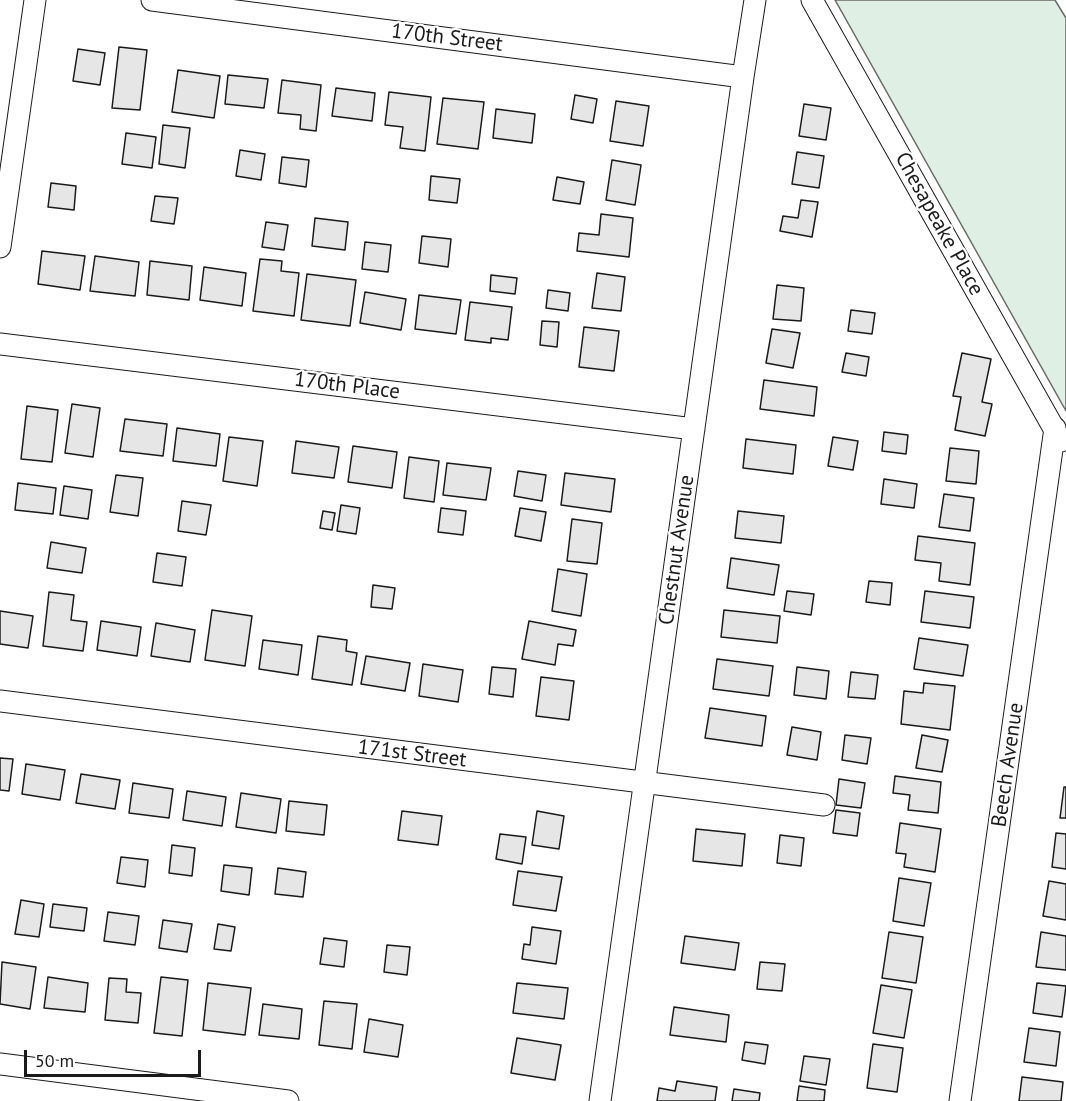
<!DOCTYPE html>
<html>
<head>
<meta charset="utf-8">
<style>
  body { margin:0 }
  #map { position:relative; width:1066px; height:1101px; overflow:hidden; background:#fff; font-family:"PT Sans",sans-serif }
  canvas { display:block }
  .scale { position:absolute; left:24px; top:1050px; width:177px; height:27px; box-sizing:border-box; border:3px solid #1a1a1a; border-top:0; padding-left:8px; font-size:18px; line-height:21px; white-space:nowrap; color:#1a1a1a; -webkit-text-stroke:4px #fff; paint-order:stroke }
</style>
</head>
<body>
<div id="map">
<canvas width="1066" height="1101"></canvas>
<div class="scale">50 m</div>
</div>
<script>
const context = document.querySelector('canvas').getContext('2d');
context.lineJoin = 'round';
function paint(path, color) { context.fillStyle = color; context.fill(path, 'evenodd'); }
function trace(path, color, width, dash) { context.strokeStyle = color; context.lineWidth = width; context.lineCap = dash ? 'butt' : 'round'; context.setLineDash(dash || []); context.stroke(path); }
function write(font, color, halo, rows, align = 'center') {
  context.font = font + ' "PT Sans",sans-serif'; context.lineWidth = 4.5; context.setLineDash([]); context.textBaseline = 'middle'; context.strokeStyle = halo; context.fillStyle = color; for (const [text, x, y, turn = 0] of rows) {
    context.save(); context.translate(x, y); context.rotate((+turn || 0) * Math.PI / 180); context.textAlign = isNaN(turn) ? turn : align; if (halo) context.strokeText(text, 0, 0); context.fillText(text, 0, 0); context.restore();
  }
}
const green = new Path2D(`
  M 835,0 L 1055,0 L 1066,18 L 1066,411 Z`);
const building = new Path2D(`
  M 119,47 L 147,50 L 140,110 L 112,108 Z
  M 78,49 L 105,53 L 100,85 L 73,81 Z
  M 178,70 L 220,76 L 214,118 L 172,112 Z
  M 228,75 L 268,79 L 264,108 L 225,104 Z
  M 282,80 L 321,85 L 316,131 L 300,129 L 301,115 L 278,113 Z
  M 336,88 L 375,93 L 372,121 L 332,116 Z
  M 389,92 L 431,97 L 425,151 L 400,148 L 403,127 L 385,125 Z
  M 575,95 L 597,99 L 593,123 L 571,119 Z
  M 443,98 L 484,102 L 478,149 L 437,144 Z
  M 616,101 L 649,106 L 643,146 L 610,141 Z
  M 804,104 L 831,108 L 826,140 L 799,136 Z
  M 496,109 L 535,114 L 532,143 L 493,138 Z
  M 163,125 L 190,128 L 185,168 L 159,164 Z
  M 126,133 L 156,137 L 152,168 L 122,164 Z
  M 240,150 L 265,154 L 261,180 L 236,176 Z
  M 797,152 L 824,156 L 819,188 L 792,184 Z
  M 282,157 L 309,160 L 306,187 L 279,183 Z
  M 612,160 L 641,165 L 635,205 L 606,200 Z
  M 431,176 L 460,179 L 457,203 L 429,200 Z
  M 557,177 L 584,182 L 580,204 L 553,200 Z
  M 51,183 L 76,186 L 74,210 L 48,207 Z
  M 155,196 L 178,198 L 174,224 L 151,221 Z
  M 801,200 L 818,202 L 812,237 L 780,231 L 783,216 L 798,218 Z
  M 601,214 L 633,218 L 629,257 L 577,251 L 579,233 L 599,235 Z
  M 315,218 L 348,222 L 345,250 L 312,246 Z
  M 266,222 L 288,225 L 284,250 L 262,247 Z
  M 422,236 L 451,239 L 448,267 L 419,263 Z
  M 365,242 L 391,245 L 388,272 L 362,269 Z
  M 42,251 L 85,256 L 80,290 L 38,284 Z
  M 95,256 L 139,262 L 135,296 L 90,291 Z
  M 260,259 L 282,261 L 281,271 L 299,273 L 294,316 L 253,311 Z
  M 150,261 L 192,266 L 189,300 L 147,295 Z
  M 204,267 L 246,273 L 242,306 L 200,300 Z
  M 597,273 L 625,277 L 621,311 L 592,308 Z
  M 307,274 L 356,280 L 350,326 L 301,320 Z
  M 491,275 L 517,278 L 515,294 L 490,291 Z
  M 777,285 L 804,288 L 801,321 L 773,319 Z
  M 548,290 L 570,293 L 568,311 L 546,308 Z
  M 365,292 L 406,299 L 401,330 L 360,323 Z
  M 419,295 L 461,300 L 456,334 L 415,329 Z
  M 470,302 L 512,307 L 508,340 L 491,338 L 491,343 L 465,340 Z
  M 851,310 L 875,313 L 872,334 L 848,331 Z
  M 542,321 L 559,322 L 557,347 L 540,345 Z
  M 584,327 L 619,331 L 614,371 L 579,367 Z
  M 772,329 L 800,333 L 793,368 L 766,363 Z
  M 846,353 L 869,357 L 866,376 L 842,372 Z
  M 962,353 L 991,359 L 982,402 L 992,404 L 985,436 L 955,430 L 961,397 L 953,396 Z
  M 764,380 L 817,387 L 814,416 L 760,409 Z
  M 72,404 L 100,408 L 93,457 L 65,453 Z
  M 27,406 L 58,410 L 52,462 L 21,459 Z
  M 125,419 L 167,424 L 163,456 L 120,451 Z
  M 177,428 L 220,434 L 216,466 L 173,461 Z
  M 884,432 L 908,435 L 906,454 L 882,451 Z
  M 229,437 L 263,441 L 257,486 L 223,481 Z
  M 833,437 L 858,441 L 853,470 L 828,466 Z
  M 746,439 L 796,445 L 793,474 L 743,468 Z
  M 296,441 L 339,447 L 334,478 L 292,473 Z
  M 353,446 L 397,452 L 392,488 L 348,482 Z
  M 950,448 L 979,451 L 976,484 L 946,481 Z
  M 409,457 L 439,461 L 434,502 L 404,498 Z
  M 447,463 L 491,468 L 486,500 L 443,495 Z
  M 518,471 L 546,475 L 542,501 L 514,496 Z
  M 565,473 L 615,479 L 611,512 L 561,505 Z
  M 116,475 L 143,478 L 138,516 L 110,512 Z
  M 884,479 L 917,484 L 914,508 L 881,504 Z
  M 18,483 L 56,488 L 53,514 L 15,510 Z
  M 64,486 L 92,490 L 88,519 L 60,515 Z
  M 944,494 L 974,498 L 970,531 L 939,527 Z
  M 182,501 L 211,505 L 206,535 L 178,531 Z
  M 341,505 L 360,508 L 356,534 L 337,531 Z
  M 441,508 L 466,511 L 463,535 L 438,532 Z
  M 520,508 L 546,512 L 541,541 L 515,536 Z
  M 323,511 L 335,513 L 332,530 L 320,528 Z
  M 738,511 L 784,516 L 781,543 L 735,538 Z
  M 572,519 L 602,523 L 597,564 L 567,561 Z
  M 918,536 L 975,543 L 970,585 L 939,581 L 941,563 L 915,560 Z
  M 51,542 L 86,548 L 82,573 L 47,568 Z
  M 157,553 L 186,557 L 182,586 L 153,582 Z
  M 731,558 L 779,565 L 774,595 L 727,588 Z
  M 558,569 L 587,574 L 581,616 L 552,611 Z
  M 869,581 L 892,583 L 890,605 L 866,602 Z
  M 373,585 L 395,588 L 392,609 L 371,607 Z
  M 787,591 L 814,594 L 811,615 L 784,611 Z
  M 925,591 L 974,597 L 970,628 L 921,622 Z
  M 49,592 L 74,595 L 71,620 L 87,622 L 83,651 L 43,646 Z
  M 212,610 L 252,616 L 245,666 L 205,660 Z
  M 724,610 L 780,616 L 777,643 L 721,637 Z
  M 0,611 L 33,616 L 28,648 L 0,644 Z
  M 101,621 L 141,627 L 137,656 L 97,650 Z
  M 529,621 L 576,630 L 573,646 L 558,644 L 555,665 L 522,659 Z
  M 156,623 L 195,630 L 190,662 L 151,656 Z
  M 318,636 L 347,640 L 346,651 L 357,653 L 352,685 L 312,679 Z
  M 919,638 L 968,645 L 963,676 L 914,669 Z
  M 263,640 L 302,645 L 298,675 L 259,669 Z
  M 366,656 L 410,663 L 405,691 L 361,684 Z
  M 717,659 L 773,666 L 769,696 L 713,689 Z
  M 423,664 L 463,670 L 458,702 L 419,696 Z
  M 492,667 L 516,669 L 513,697 L 489,694 Z
  M 797,667 L 829,671 L 826,699 L 794,695 Z
  M 851,672 L 878,675 L 875,699 L 848,697 Z
  M 541,677 L 574,681 L 569,720 L 536,716 Z
  M 924,683 L 955,686 L 950,730 L 901,724 L 904,691 L 923,693 Z
  M 710,708 L 766,716 L 762,746 L 705,738 Z
  M 792,727 L 821,732 L 817,760 L 787,755 Z
  M 845,735 L 871,738 L 867,764 L 842,760 Z
  M 922,735 L 948,740 L 942,772 L 916,768 Z
  M 0,758 L 13,759 L 9,791 L 0,790 Z
  M 26,764 L 65,770 L 60,800 L 22,794 Z
  M 81,774 L 120,780 L 115,809 L 76,803 Z
  M 895,776 L 941,782 L 938,813 L 908,810 L 910,795 L 893,793 Z
  M 839,779 L 865,783 L 861,808 L 836,805 Z
  M 133,783 L 173,789 L 169,818 L 129,813 Z
  M 1064,787 L 1066,787 L 1066,818 L 1060,818 Z
  M 187,791 L 226,797 L 222,826 L 183,820 Z
  M 241,793 L 281,799 L 276,833 L 236,827 Z
  M 289,801 L 327,805 L 324,835 L 286,831 Z
  M 836,810 L 860,813 L 857,836 L 833,833 Z
  M 402,811 L 442,816 L 438,845 L 398,840 Z
  M 537,811 L 564,816 L 559,849 L 532,845 Z
  M 900,823 L 941,829 L 935,872 L 904,867 L 906,854 L 896,853 Z
  M 696,829 L 745,834 L 742,866 L 693,861 Z
  M 1056,833 L 1066,834 L 1066,869 L 1052,867 Z
  M 500,834 L 526,837 L 522,864 L 496,859 Z
  M 780,835 L 804,838 L 801,866 L 777,863 Z
  M 172,845 L 195,848 L 192,876 L 169,873 Z
  M 121,857 L 148,860 L 145,887 L 117,883 Z
  M 224,865 L 252,868 L 249,895 L 221,891 Z
  M 278,868 L 306,872 L 303,897 L 275,894 Z
  M 518,871 L 562,877 L 556,911 L 513,905 Z
  M 899,878 L 931,883 L 924,926 L 893,921 Z
  M 1049,881 L 1066,884 L 1066,920 L 1043,916 Z
  M 21,900 L 44,904 L 39,937 L 15,934 Z
  M 53,904 L 87,908 L 84,931 L 50,927 Z
  M 108,912 L 139,916 L 135,945 L 104,941 Z
  M 163,920 L 192,924 L 187,952 L 159,948 Z
  M 218,924 L 235,927 L 231,951 L 214,949 Z
  M 532,927 L 561,931 L 556,964 L 522,959 L 524,944 L 530,945 Z
  M 889,932 L 923,937 L 916,983 L 882,978 Z
  M 1041,932 L 1066,936 L 1066,970 L 1036,967 Z
  M 685,936 L 739,943 L 735,970 L 681,963 Z
  M 324,938 L 347,941 L 344,967 L 320,964 Z
  M 387,945 L 410,947 L 407,975 L 384,972 Z
  M 2,962 L 36,967 L 30,1009 L 0,1004 Z
  M 760,962 L 785,964 L 782,991 L 757,989 Z
  M 48,977 L 88,983 L 85,1012 L 44,1008 Z
  M 161,977 L 188,980 L 182,1036 L 154,1033 Z
  M 109,978 L 127,979 L 126,992 L 141,993 L 138,1023 L 105,1020 Z
  M 208,983 L 251,988 L 245,1035 L 203,1030 Z
  M 517,983 L 568,988 L 564,1019 L 513,1013 Z
  M 1037,983 L 1066,986 L 1062,1017 L 1033,1013 Z
  M 881,985 L 912,990 L 904,1038 L 873,1033 Z
  M 324,1001 L 357,1004 L 352,1049 L 319,1045 Z
  M 263,1004 L 302,1009 L 299,1039 L 259,1035 Z
  M 674,1007 L 729,1015 L 726,1042 L 670,1035 Z
  M 369,1019 L 403,1025 L 398,1057 L 364,1052 Z
  M 1029,1028 L 1060,1032 L 1056,1066 L 1024,1062 Z
  M 517,1038 L 561,1045 L 555,1080 L 511,1073 Z
  M 745,1042 L 768,1045 L 765,1064 L 742,1060 Z
  M 873,1044 L 903,1048 L 897,1092 L 867,1088 Z
  M 804,1056 L 830,1059 L 826,1085 L 800,1081 Z
  M 1022,1077 L 1063,1082 L 1061,1101 L 1019,1101 Z
  M 677,1081 L 717,1087 L 715,1101 L 657,1101 L 659,1088 L 675,1091 Z
  M 799,1086 L 825,1090 L 824,1101 L 797,1101 Z
  M 734,1089 L 760,1093 L 759,1101 L 732,1101 Z`);
const street = new Path2D(`
  M 152,0 L 743,77
  M 812,0 L 1061,441
  M 0,247 L 35,0
  M 0,344 L 694,429
  M 0,701 L 824,805
  M 0,1064 L 288,1101
  M 600,1101 L 743,77 L 755,0
  M 960,1101 L 1055,428`);
const streetNames = [
  ["170th Street",447,38,7],
  ["Chesapeake Place",939,224,61],
  ["170th Place",347,386,7],
  ["Chestnut Avenue",677,550,-82],
  ["171st Street",412,754,7],
  ["Beech Avenue",1008,765,-82]
];
paint(green, '#e0efe3');
trace(green, '#6a6a6a', 1.5);
paint(building, '#e6e6e6');
trace(building, '#1a1a1a', 1.5);
trace(street, '#1a1a1a', 23);
trace(street, '#fff', 21);
write('21px', '#1a1a1a', '#fff', streetNames);
</script>
</body>
</html>
